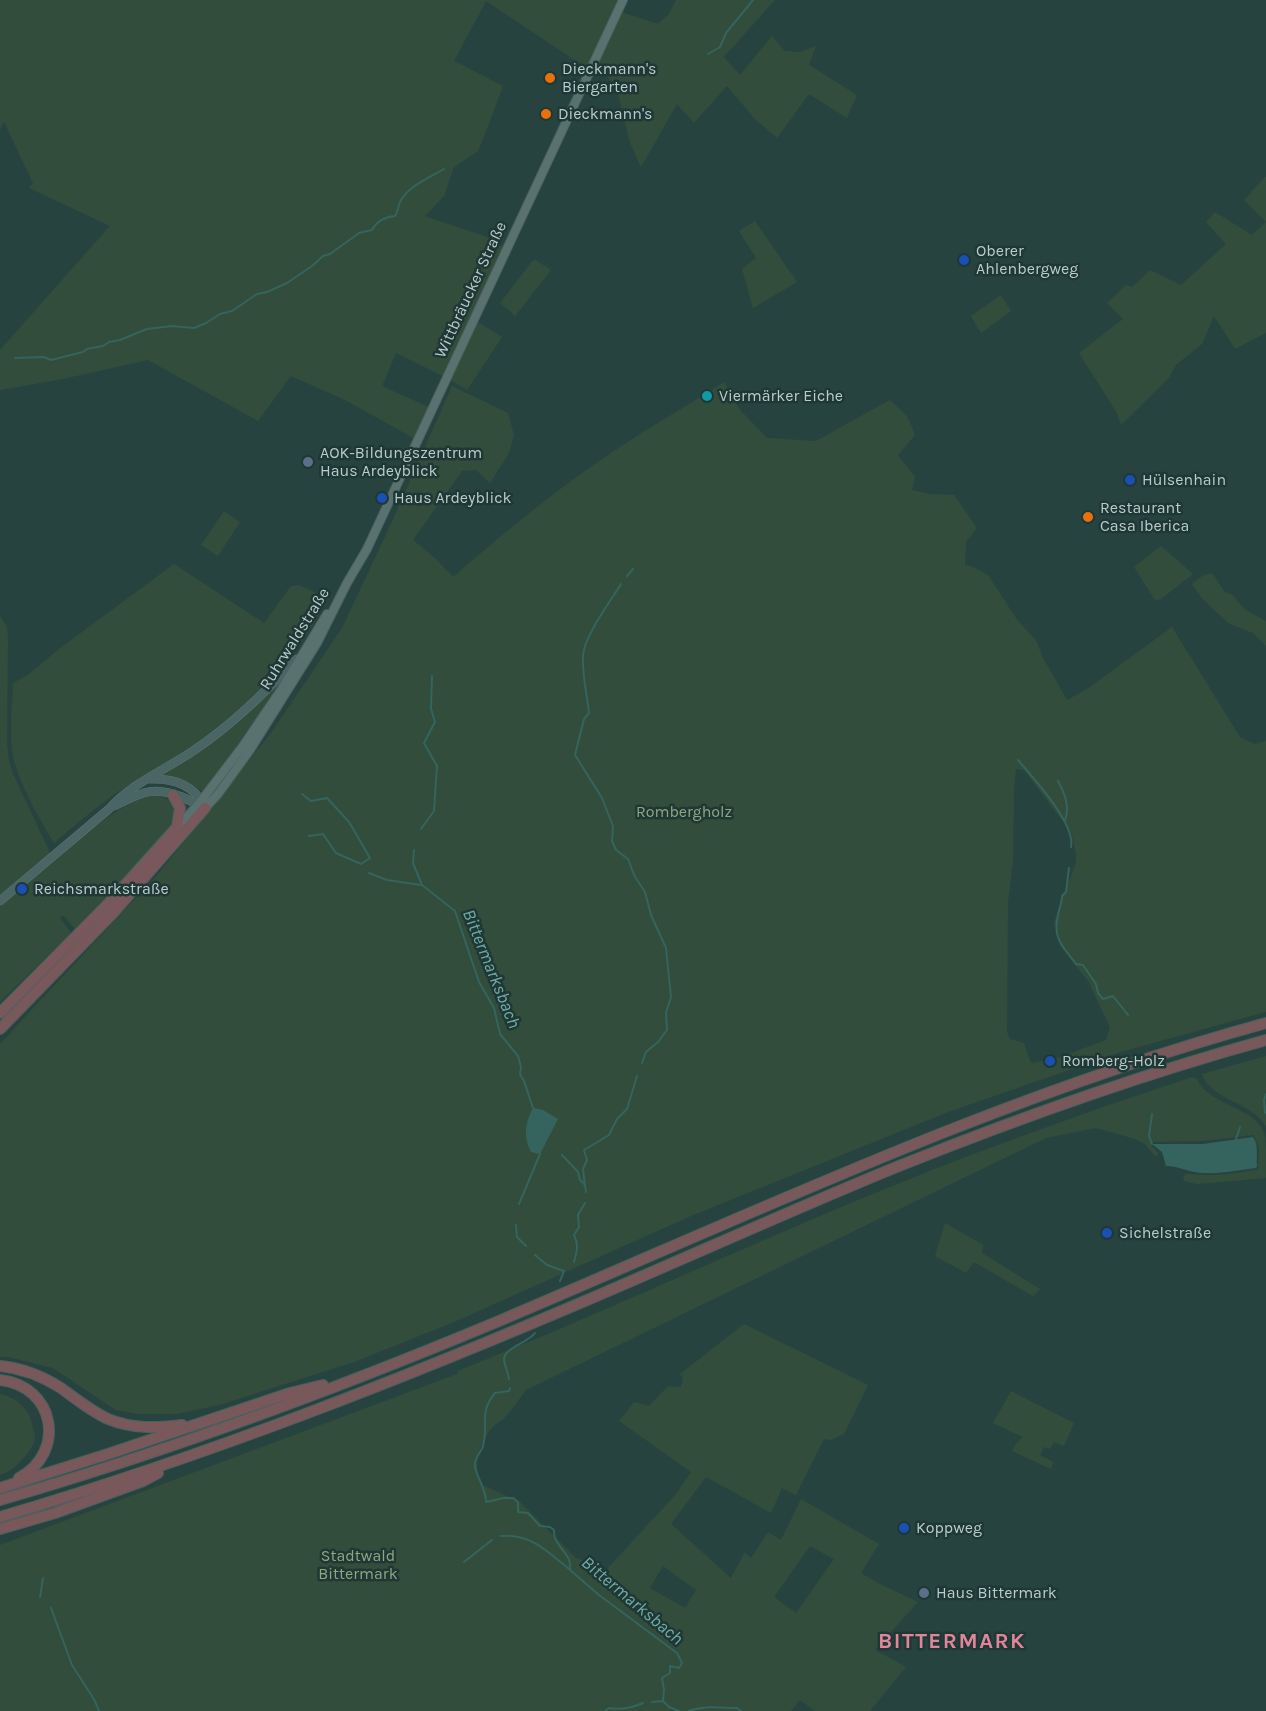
<!DOCTYPE html>
<html>
<head>
<meta charset="utf-8">
<style>
  body { margin:0 }
  canvas { display:block; background:#274340 }
</style>
</head>
<body>
<canvas width="1266" height="1711"></canvas>
<script>
const context = document.querySelector('canvas').getContext('2d');
context.lineJoin = 'round';
function paint(path, color) { context.fillStyle = color; context.fill(path, 'evenodd'); }
function trace(path, color, width, dash) { context.strokeStyle = color; context.lineWidth = width; context.lineCap = dash ? 'butt' : 'round'; context.setLineDash(dash || []); context.stroke(path); }
function write(font, color, halo, rows, align = 'center') {
  context.font = font + ' Karla,sans-serif'; context.lineWidth = 5; context.setLineDash([]); context.textBaseline = 'middle'; context.strokeStyle = halo; context.fillStyle = color; for (const [text, x, y, turn = 0] of rows) {
    context.save(); context.translate(x, y); context.rotate((+turn || 0) * Math.PI / 180); context.textAlign = isNaN(turn) ? turn : align; if (halo) context.strokeText(text, 0, 0); context.fillText(text, 0, 0); context.restore();
  }
}
const green = new Path2D(`
  M 0,0 L 623,0 L 618,11 L 658,24 L 669,14 L 676,0 L 775,0 L 724,57 L 740,75 L 772,36 L 785,51 L 800,52 L 816,46 L 809,65 L 857,95 L 847,118 L 809,94 L 777,138 L 756,120 L 727,86 L 694,123 L 677,104 L 641,167 L 630,143 L 618,93 L 608,77 L 603,72 L 590,69 L 573,59 L 486,1 L 454,61 L 503,86 L 485,134 L 478,151 L 454,167 L 444,196 L 425,216 L 484,236 L 506,249 L 473,319 L 502,337 L 467,390 L 447,378 L 396,353 L 382,386 L 433,409 L 417,440 L 345,400 L 291,376 L 258,421 L 148,360 L 63,379 L 0,390 L 0,350 L 110,226 L 29,188 L 33,183 L 4,122 L 0,129 Z
  M 1265,177 L 1266,177 L 1266,222 L 1244,200 Z
  M 1215,212 L 1252,235 L 1266,222 L 1266,333 L 1235,349 L 1214,316 L 1202,344 L 1176,365 L 1169,378 L 1121,425 L 1117,413 L 1079,353 L 1123,319 L 1107,303 L 1126,285 L 1132,287 L 1150,270 L 1181,285 L 1226,244 L 1206,222 Z
  M 755,221 L 797,282 L 753,308 L 742,269 L 756,258 L 739,231 Z
  M 534,259 L 551,270 L 515,316 L 500,303 Z
  M 1001,295 L 1011,311 L 981,333 L 971,316 Z
  M 724,382 L 740,410 L 767,438 L 816,441 L 890,400 L 907,416 L 915,435 L 898,455 L 915,477 L 912,490 L 930,494 L 954,495 L 977,528 L 966,542 L 965,565 L 973,567 L 988,575 L 1016,618 L 1037,642 L 1042,656 L 1067,700 L 1087,689 L 1172,627 L 1240,737 L 1254,744 L 1266,741 L 1266,1012 L 1124,1051 L 948,1112 L 691,1216 L 454,1322 L 354,1362 L 219,1405 L 177,1414 L 138,1414 L 116,1410 L 53,1368 L 8,1357 L 0,1357 L 0,1044 L 158,874 L 271,733 L 342,628 L 390,526 L 452,386 L 508,413 L 514,435 L 509,453 L 490,483 L 476,470 L 462,471 L 413,540 L 436,559 L 453,577 C 507,530 563,484 623,445 C 656,423 691,404 724,382 ZM 1016,769 L 1024,770 L 1071,832 L 1076,853 L 1076,863 L 1060,904 L 1054,923 L 1061,947 L 1088,981 L 1110,1027 L 1106,1040 L 1058,1058 L 1048,1053 L 1043,1061 L 1031,1063 L 1024,1043 L 1010,1039 L 1007,1032 L 1008,902 L 1013,861 L 1014,789 Z
  M 224,511 L 240,522 L 218,556 L 201,545 Z
  M 1161,546 L 1193,574 L 1161,599 L 1155,600 L 1134,567 Z
  M 174,564 L 264,623 L 291,586 L 299,585 L 326,597 L 325,603 C 296,662 246,709 193,746 C 169,763 143,776 118,792 C 96,807 75,825 54,843 C 40,820 14,775 12,749 C 10,727 12,705 13,683 L 28,675 L 59,649 Z
  M 1212,573 L 1225,592 L 1233,595 L 1244,609 L 1266,621 L 1266,646 L 1253,633 L 1228,623 L 1202,598 L 1192,584 L 1202,576 Z
  M 0,616 L 7,627 L 8,637 L 7,744 L 9,760 L 13,774 L 52,857 L 0,901 Z
  M 284,678 L 242,740 L 203,792 C 189,781 176,777 158,774 L 235,724 Z
  M 154,795 C 167,796 178,805 174,819 C 172,827 163,834 158,841 C 132,872 103,900 75,929 L 63,915 L 60,918 L 71,933 L 0,1002 L 0,907 C 20,890 41,873 61,856 C 87,834 120,802 154,795 Z
  M 1266,1056 L 1266,1126 C 1252,1102 1210,1100 1202,1074 Z
  M 1192,1077 L 1197,1079 C 1210,1107 1256,1106 1265,1135 C 1266,1145 1266,1166 1266,1178 L 1197,1184 L 1184,1181 L 1183,1178 L 1185,1174 C 1191,1173 1197,1175 1204,1175 C 1222,1175 1241,1173 1258,1169 L 1259,1149 L 1254,1135 L 1202,1141 L 1153,1142 L 1151,1145 L 1159,1154 L 1155,1156 L 1145,1144 L 1132,1138 L 1096,1128 L 1046,1138 L 526,1390 C 519,1399 513,1408 506,1416 C 503,1420 498,1422 495,1425 C 479,1441 472,1464 482,1485 L 520,1502 L 576,1558 L 607,1569 L 676,1494 L 691,1472 L 619,1421 L 634,1402 L 649,1406 L 668,1386 L 681,1387 L 683,1378 L 680,1374 L 744,1324 L 868,1385 L 844,1434 L 831,1440 L 824,1439 L 796,1495 L 782,1488 L 771,1513 L 706,1477 L 671,1524 L 731,1578 L 745,1552 L 751,1558 L 768,1532 L 781,1540 L 801,1499 L 879,1544 L 861,1573 L 878,1583 L 918,1602 L 875,1650 L 906,1667 L 870,1711 L 815,1711 L 800,1700 L 791,1711 L 0,1711 L 0,1545 L 457,1374 L 458,1371 C 590,1318 720,1258 851,1203 C 963,1156 1077,1115 1192,1077 ZM 810,1546 L 834,1559 L 796,1613 L 774,1597 ZM 663,1566 L 696,1590 L 685,1608 L 650,1588 Z
  M 945,1223 L 983,1245 L 982,1253 L 1040,1289 L 1033,1296 L 974,1262 L 966,1273 L 935,1256 Z
  M 1011,1391 L 1074,1423 L 1064,1446 L 1054,1442 L 1050,1449 L 1044,1447 L 1040,1455 L 1053,1462 L 1051,1469 L 1012,1451 L 1017,1442 L 1023,1437 L 993,1423 Z
  M 0,1394 C 18,1398 31,1410 33,1429 C 34,1432 35,1435 35,1439 C 32,1452 13,1472 0,1475 Z`);
const water = new Path2D(`
  M 533,1108 L 543,1110 L 558,1119 L 540,1154 L 531,1152 C 523,1136 525,1123 533,1108 Z
  M 1253,1137 C 1259,1145 1256,1156 1257,1166 L 1256,1168 C 1239,1170 1221,1174 1204,1173 C 1190,1173 1179,1166 1166,1166 L 1162,1152 L 1152,1144 L 1203,1144 Z`);
const stream = new Path2D(`
  M 708,54 L 720,47 L 726,33 L 753,0
  M 15,358 L 44,357 L 51,360 L 83,352 L 87,349 L 103,346 L 109,342 L 120,340 L 147,329 L 172,326 L 194,328 L 206,323 L 220,314 L 232,311 L 257,294 L 267,292 L 287,283 L 312,266 L 323,256 L 330,254 L 359,233 L 372,230 C 377,220 385,217 395,216 C 398,211 398,207 400,202 C 408,186 429,178 444,169
  M 627,576 L 633,569
  M 621,584 C 610,602 584,636 583,656 C 582,674 587,695 589,713 L 584,719 L 575,755 L 602,798 L 613,826 L 612,841 L 616,850 L 628,859 L 635,877 L 645,892 L 651,915 L 666,948 L 671,997 L 666,1013 L 667,1030 L 658,1042 L 646,1052 L 642,1063
  M 1018,760 C 1033,778 1076,824 1071,847
  M 1058,781 C 1065,794 1070,806 1065,821
  M 302,794 L 311,801 L 327,798 L 349,822 L 370,858 L 361,864 L 336,853 L 323,834 L 309,836
  M 421,829 L 434,811 L 437,766 L 424,743 L 435,722 L 431,709 L 432,676
  M 414,850 L 413,863 L 422,885 L 455,911 L 479,982 L 494,1008 L 500,1034 L 518,1056 L 521,1067 L 520,1074 L 524,1081 L 533,1108
  M 1069,868 L 1066,892 L 1062,896 C 1062,903 1059,908 1058,915 C 1052,940 1064,947 1076,964 L 1083,965 L 1096,984 L 1098,993 L 1103,999 L 1113,996 L 1128,1015
  M 369,873 L 387,880 L 421,885
  M 1265,1113 L 1264,1100 L 1266,1094
  M 1152,1114 L 1149,1136 L 1152,1144
  M 1236,1139 L 1240,1127
  M 562,1155 L 578,1172 L 580,1180 L 585,1185 L 586,1192
  M 585,1185 L 583,1169 L 587,1160 L 584,1150 L 609,1135 L 617,1119 L 627,1109 L 637,1076
  M 519,1204 L 540,1154
  M 516,1225 L 517,1237 L 526,1246
  M 535,1255 L 547,1265 L 564,1271 L 560,1281
  M 574,1262 C 577,1251 579,1245 574,1235 L 579,1227 L 578,1215 L 585,1203
  M 509,1379 C 508,1373 505,1366 504,1360 C 503,1348 528,1343 535,1333
  M 510,1388 L 509,1391 L 495,1393 C 478,1414 489,1424 483,1446 C 481,1453 473,1459 475,1467 C 478,1480 486,1489 486,1502 L 504,1498 L 513,1498 L 518,1502 L 518,1512 L 528,1513 L 540,1526 L 550,1527 L 554,1530 C 554,1533 554,1537 556,1540 C 561,1551 572,1556 570,1570 L 599,1595 L 677,1653 L 682,1663 L 679,1668 L 670,1666 L 670,1673 L 662,1678 L 664,1690 L 663,1701 L 669,1707 L 679,1711
  M 501,1536 C 530,1533 548,1552 569,1569
  M 464,1562 L 492,1540
  M 40,1597 L 43,1578
  M 51,1608 L 72,1665 L 95,1701 L 99,1711
  M 652,1702 L 663,1701
  M 605,1711 L 609,1708 C 621,1710 632,1708 643,1703
  M 689,1711 C 702,1705 722,1708 737,1708 L 741,1711`);
const secondary = new Path2D(`
  M 150,779 C 172,778 192,783 203,804
  M 114,806 C 141,793 152,785 182,797 C 189,800 196,804 203,807
  M 0,901 L 109,809 C 132,783 165,770 193,751 C 232,725 265,692 297,659`);
const primary = new Path2D(`
  M 205,808 L 218,794 L 250,750 L 317,643 L 347,583 L 367,549 L 623,0
  M 177,827 L 198,805 L 243,746 L 281,690 L 327,614`);
const highway = new Path2D(`
  M 0,1013 L 108,904 L 177,827 L 180,808 L 173,795
  M 0,1029 L 114,912 L 205,808
  M 0,1366 C 22,1368 42,1376 61,1388 C 76,1399 91,1411 108,1419 C 132,1429 157,1428 182,1425
  M 0,1380 C 55,1386 67,1452 19,1478
  M 0,1488 L 108,1454 L 290,1393 L 323,1385
  M 0,1500 C 170,1451 336,1389 499,1321 C 752,1214 1001,1095 1266,1023
  M 0,1517 C 207,1456 408,1377 606,1292 C 704,1250 801,1206 899,1166 C 1019,1118 1142,1074 1266,1040
  M 0,1529 L 55,1513 L 143,1481 L 158,1473`);
const markers = [
  [550,78,6,"#e8710a"],
  [546,114,6,"#e8710a"],
  [964,260,6,"#1a4fb4"],
  [707,396,6,"#0f9aa8"],
  [308,462,6,"#5c6f8a"],
  [1130,480,6,"#1a4fb4"],
  [382,498,6,"#1a4fb4"],
  [1088,517,6,"#e8710a"],
  [22,889,6,"#1a4fb4"],
  [1050,1061,6,"#1a4fb4"],
  [1107,1233,6,"#1a4fb4"],
  [904,1528,6,"#1a4fb4"],
  [924,1593,6,"#5c6f8a"]
];
const poiNames = [
  ["Dieckmann's",562,69],
  ["Biergarten",562,87],
  ["Dieckmann's",558,114],
  ["Oberer",976,251],
  ["Ahlenbergweg",976,269],
  ["Viermärker Eiche",719,396],
  ["AOK-Bildungszentrum",320,453],
  ["Haus Ardeyblick",320,471],
  ["Hülsenhain",1142,480],
  ["Haus Ardeyblick",394,498],
  ["Restaurant",1100,508],
  ["Casa Iberica",1100,526],
  ["Reichsmarkstraße",34,889],
  ["Romberg-Holz",1062,1061],
  ["Sichelstraße",1119,1233],
  ["Koppweg",916,1528],
  ["Haus Bittermark",936,1593]
];
const streetNames = [
  ["Wittbräucker Straße",471,290,-65],
  ["Ruhrwaldstraße",295,639,-58]
];
const parkNames = [
  ["Rombergholz",684,812],
  ["Stadtwald",358,1556],
  ["Bittermark",358,1574]
];
const waterNames = [
  ["Bittermarksbach",491,969,68],
  ["Bittermarksbach",632,1601,40]
];
const districtNames = [
  ["BITTERMARK",952,1642]
];
paint(green, '#324d3b');
paint(water, '#35645f');
trace(stream, '#35645f', 2);
trace(secondary, '#5c7371', 9);
trace(primary, '#485f5d', 10);
trace(highway, '#49605e', 12);
trace(secondary, '#496564', 8);
trace(primary, '#597270', 8);
trace(highway, '#78585a', 10);
for (const [x, y, r, color] of markers) { const dot = new Path2D(); dot.arc(x, y, r, 0, 2 * Math.PI); context.fillStyle = color; context.fill(dot); trace(dot, '#1f3836', 2); }
write('16px', '#b8cccb', '#1f3836', poiNames, 'left');
write('16px', '#b8cccb', '#1f3836', streetNames);
write('16px', '#8fa77d', '#1f3836', parkNames);
write('italic 18px', '#71aba5', '#1f3836', waterNames);
context.letterSpacing = '1.5px';
write('bold 22px', '#df869b', '#1f3836', districtNames);
context.letterSpacing = '0px';
</script>
</body>
</html>
